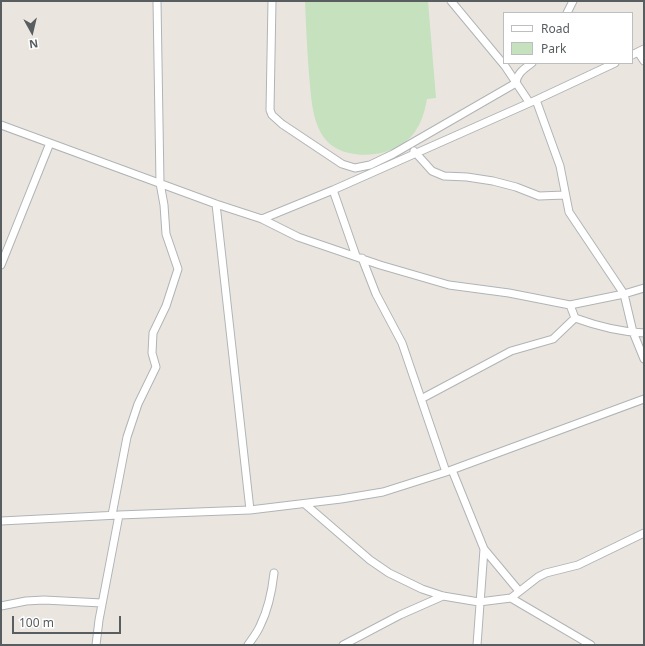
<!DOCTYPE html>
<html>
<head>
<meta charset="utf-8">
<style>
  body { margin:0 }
  #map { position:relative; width:645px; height:646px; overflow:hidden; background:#eae6df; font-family:"Noto Sans",sans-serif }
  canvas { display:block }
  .frame { position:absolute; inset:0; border:2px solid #585d60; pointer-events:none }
  .legend { position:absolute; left:503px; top:12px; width:130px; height:52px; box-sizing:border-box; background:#fff; border:1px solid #bcbebf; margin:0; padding:5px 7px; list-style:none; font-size:12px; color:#585d60 }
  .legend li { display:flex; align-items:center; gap:8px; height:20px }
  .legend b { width:20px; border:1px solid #bcbebf }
  .north { position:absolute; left:12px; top:12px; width:40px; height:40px; -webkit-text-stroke:3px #fff; paint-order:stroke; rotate:172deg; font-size:11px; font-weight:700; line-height:16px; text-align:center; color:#585d60 }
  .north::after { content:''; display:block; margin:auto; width:14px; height:18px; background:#585d60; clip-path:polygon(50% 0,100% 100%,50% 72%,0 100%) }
  .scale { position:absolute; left:12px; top:616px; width:109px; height:18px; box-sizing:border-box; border:2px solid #585d60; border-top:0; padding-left:5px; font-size:12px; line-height:14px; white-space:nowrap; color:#585d60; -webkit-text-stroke:3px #fff; paint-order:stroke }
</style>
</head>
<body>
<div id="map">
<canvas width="645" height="646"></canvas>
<div class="frame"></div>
<ul class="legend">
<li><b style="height:5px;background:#fff"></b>Road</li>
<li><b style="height:11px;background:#c5e1bd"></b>Park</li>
</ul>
<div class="north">N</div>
<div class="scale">100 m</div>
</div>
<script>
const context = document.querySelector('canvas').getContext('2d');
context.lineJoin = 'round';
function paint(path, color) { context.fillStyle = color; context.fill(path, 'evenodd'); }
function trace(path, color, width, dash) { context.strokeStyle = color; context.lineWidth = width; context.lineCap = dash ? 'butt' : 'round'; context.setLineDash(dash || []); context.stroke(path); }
const green = new Path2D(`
  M 305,1 L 428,1 L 436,98 L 427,99 C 422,126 413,143 385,152 C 373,155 362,156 349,153 C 312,145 312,105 309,74 C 307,50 306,25 305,1 Z`);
const minor = new Path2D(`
  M 272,1 L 270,110 L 272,115 L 282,124 L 342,164 L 355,168 L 370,165 L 393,154 L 516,83 C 517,73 524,69 532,63
  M 451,1 L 505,66 L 529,102
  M 567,13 L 573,1
  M 638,52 L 644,61
  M 632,55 L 644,49
  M 536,100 L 560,166 L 569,212 L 624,294 L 633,332 L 644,359
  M 1,125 L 216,204 L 262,219 L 333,190 L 536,100 L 615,63
  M 414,151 L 432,171 L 444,176 L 467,177 L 493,181 L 516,187 L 539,196 L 565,195
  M 333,190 L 356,256
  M 216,204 L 250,510
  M 262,219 L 298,237 L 380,265 L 449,285 L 509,293 L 570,305 L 575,318 C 597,326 621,332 644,333
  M 362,258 L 376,294 L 402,343 L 446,472
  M 1,265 L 50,143
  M 570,305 L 624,294 L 644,288
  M 421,399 L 511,351 L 553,339 L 575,318
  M 452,470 L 484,549 L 477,645
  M 305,504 L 370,560 L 389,573 L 422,589 L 443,596 L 479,602 L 511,598 L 591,645
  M 112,515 L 127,437 L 138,404 L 156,367 L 152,353 L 153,333 L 166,306 L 178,269 L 166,234 L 164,205 L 160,183 L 157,1
  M 1,521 L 119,515 L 250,510 L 341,499 L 383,492 L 446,472 L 644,399
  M 484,549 L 519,591
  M 511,598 L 538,577 L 546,573 L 578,565 L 644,533
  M 1,606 L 26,601 L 44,600 L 102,603
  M 96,645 L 99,620 L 119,515
  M 248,645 C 252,639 257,633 260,626 C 268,610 272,591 274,573
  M 343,645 L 400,615 L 443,596`);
paint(green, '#c5e1bd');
trace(minor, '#b0b4b7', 9);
trace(minor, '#fff', 7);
</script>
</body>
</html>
